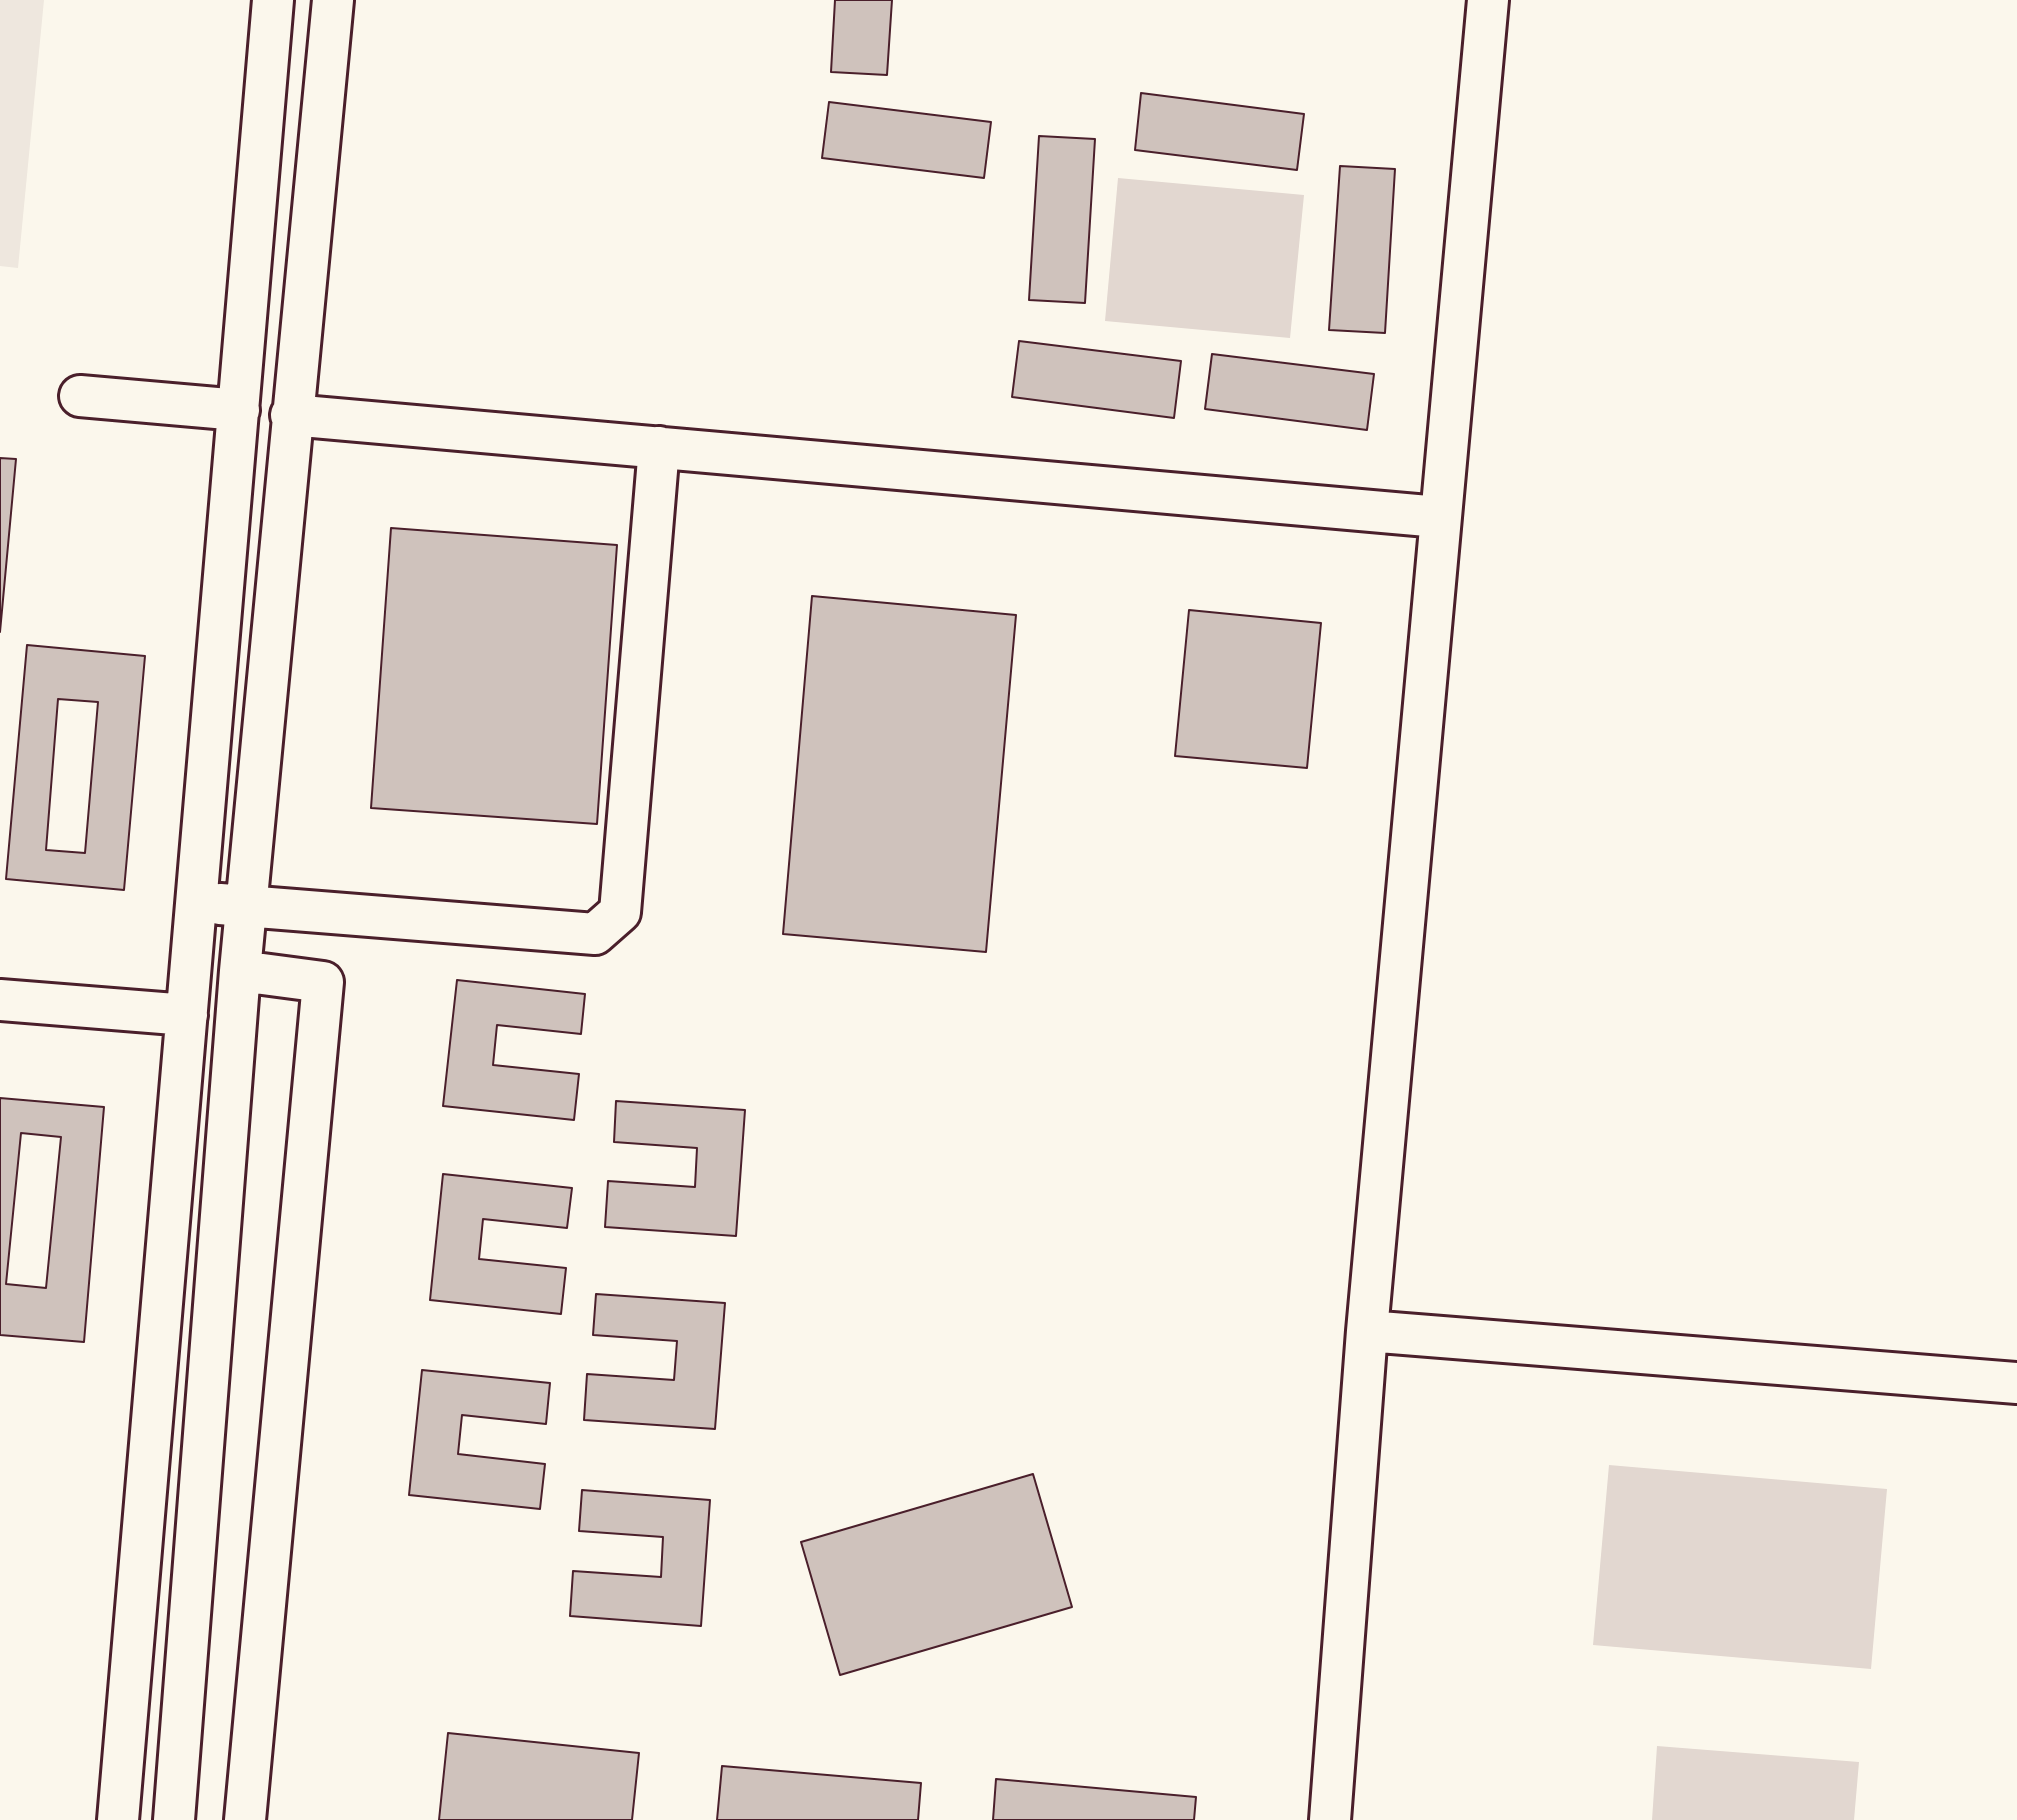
<!DOCTYPE html>
<html>
<head>
<meta charset="utf-8">
<style>
  body { margin:0 }
  canvas { display:block; background:#fbf7ec }
</style>
</head>
<body>
<canvas width="2017" height="1820"></canvas>
<script>
const context = document.querySelector('canvas').getContext('2d');
context.lineJoin = 'round';
function paint(path, color) { context.fillStyle = color; context.fill(path, 'evenodd'); }
function trace(path, color, width, dash) { context.strokeStyle = color; context.lineWidth = width; context.lineCap = dash ? 'butt' : 'round'; context.setLineDash(dash || []); context.stroke(path); }
const built = new Path2D(`
  M 0,0 L 44,0 L 18,268 L 0,266 Z`);
const green = new Path2D(`
  M 1118,178 L 1304,195 L 1290,338 L 1105,321 Z
  M 1609,1465 L 1887,1489 L 1871,1669 L 1593,1645 Z
  M 1657,1746 L 1859,1762 L 1854,1820 L 1652,1820 Z`);
const building = new Path2D(`
  M 835,0 L 892,0 L 887,75 L 831,72 Z
  M 1141,93 L 1304,114 L 1297,170 L 1135,150 Z
  M 829,102 L 991,122 L 984,178 L 822,158 Z
  M 1039,136 L 1095,139 L 1085,303 L 1029,300 Z
  M 1340,166 L 1395,169 L 1385,333 L 1329,330 Z
  M 1019,341 L 1181,361 L 1174,418 L 1012,397 Z
  M 1212,354 L 1374,374 L 1367,430 L 1205,409 Z
  M 0,458 L 16,459 L 0,632 Z
  M 391,528 L 617,545 L 597,824 L 371,808 Z
  M 812,596 L 1016,615 L 986,952 L 783,934 Z
  M 1189,610 L 1321,623 L 1307,768 L 1175,756 Z
  M 27,645 L 145,656 L 124,890 L 6,879 ZM 58,699 L 98,702 L 85,853 L 46,850 Z
  M 457,980 L 585,994 L 581,1034 L 497,1025 L 493,1065 L 579,1074 L 574,1120 L 443,1106 Z
  M 0,1098 L 104,1107 L 84,1342 L 0,1335 ZM 21,1133 L 61,1137 L 46,1288 L 6,1284 Z
  M 616,1101 L 745,1110 L 736,1236 L 605,1227 L 608,1181 L 695,1187 L 697,1148 L 614,1142 Z
  M 443,1174 L 572,1188 L 567,1228 L 483,1219 L 479,1259 L 566,1268 L 561,1314 L 430,1300 Z
  M 596,1294 L 725,1303 L 715,1429 L 584,1420 L 587,1374 L 674,1380 L 677,1341 L 593,1335 Z
  M 422,1370 L 550,1383 L 546,1424 L 462,1415 L 458,1454 L 545,1464 L 540,1509 L 409,1495 Z
  M 1033,1474 L 1072,1607 L 840,1675 L 801,1542 Z
  M 582,1490 L 710,1500 L 701,1626 L 570,1616 L 573,1571 L 661,1577 L 663,1537 L 579,1531 Z
  M 448,1733 L 639,1753 L 632,1820 L 439,1820 Z
  M 722,1766 L 921,1783 L 918,1820 L 717,1820 Z
  M 996,1779 L 1196,1797 L 1194,1820 L 993,1820 Z`);
const minor = new Path2D(`
  M 80,396 L 239,410
  M 291,415 L 1439,517
  M 220,904 L 595,934 L 620,912 L 659,447
  M 240,971 L 323,982 L 245,1820
  M 0,1000 L 187,1015
  M 1367,1331 L 2017,1383
  M 118,1820 L 273,0
  M 174,1820 L 240,971 L 333,0
  M 1330,1820 L 1367,1331 L 1488,0`);
paint(built, '#eee7de');
paint(green, '#e2d7d0');
paint(building, '#cfc2bc');
trace(building, '#4a1f2b', 2);
trace(minor, '#4a1f2b', 46);
trace(minor, '#fbf7ec', 40);
</script>
</body>
</html>
